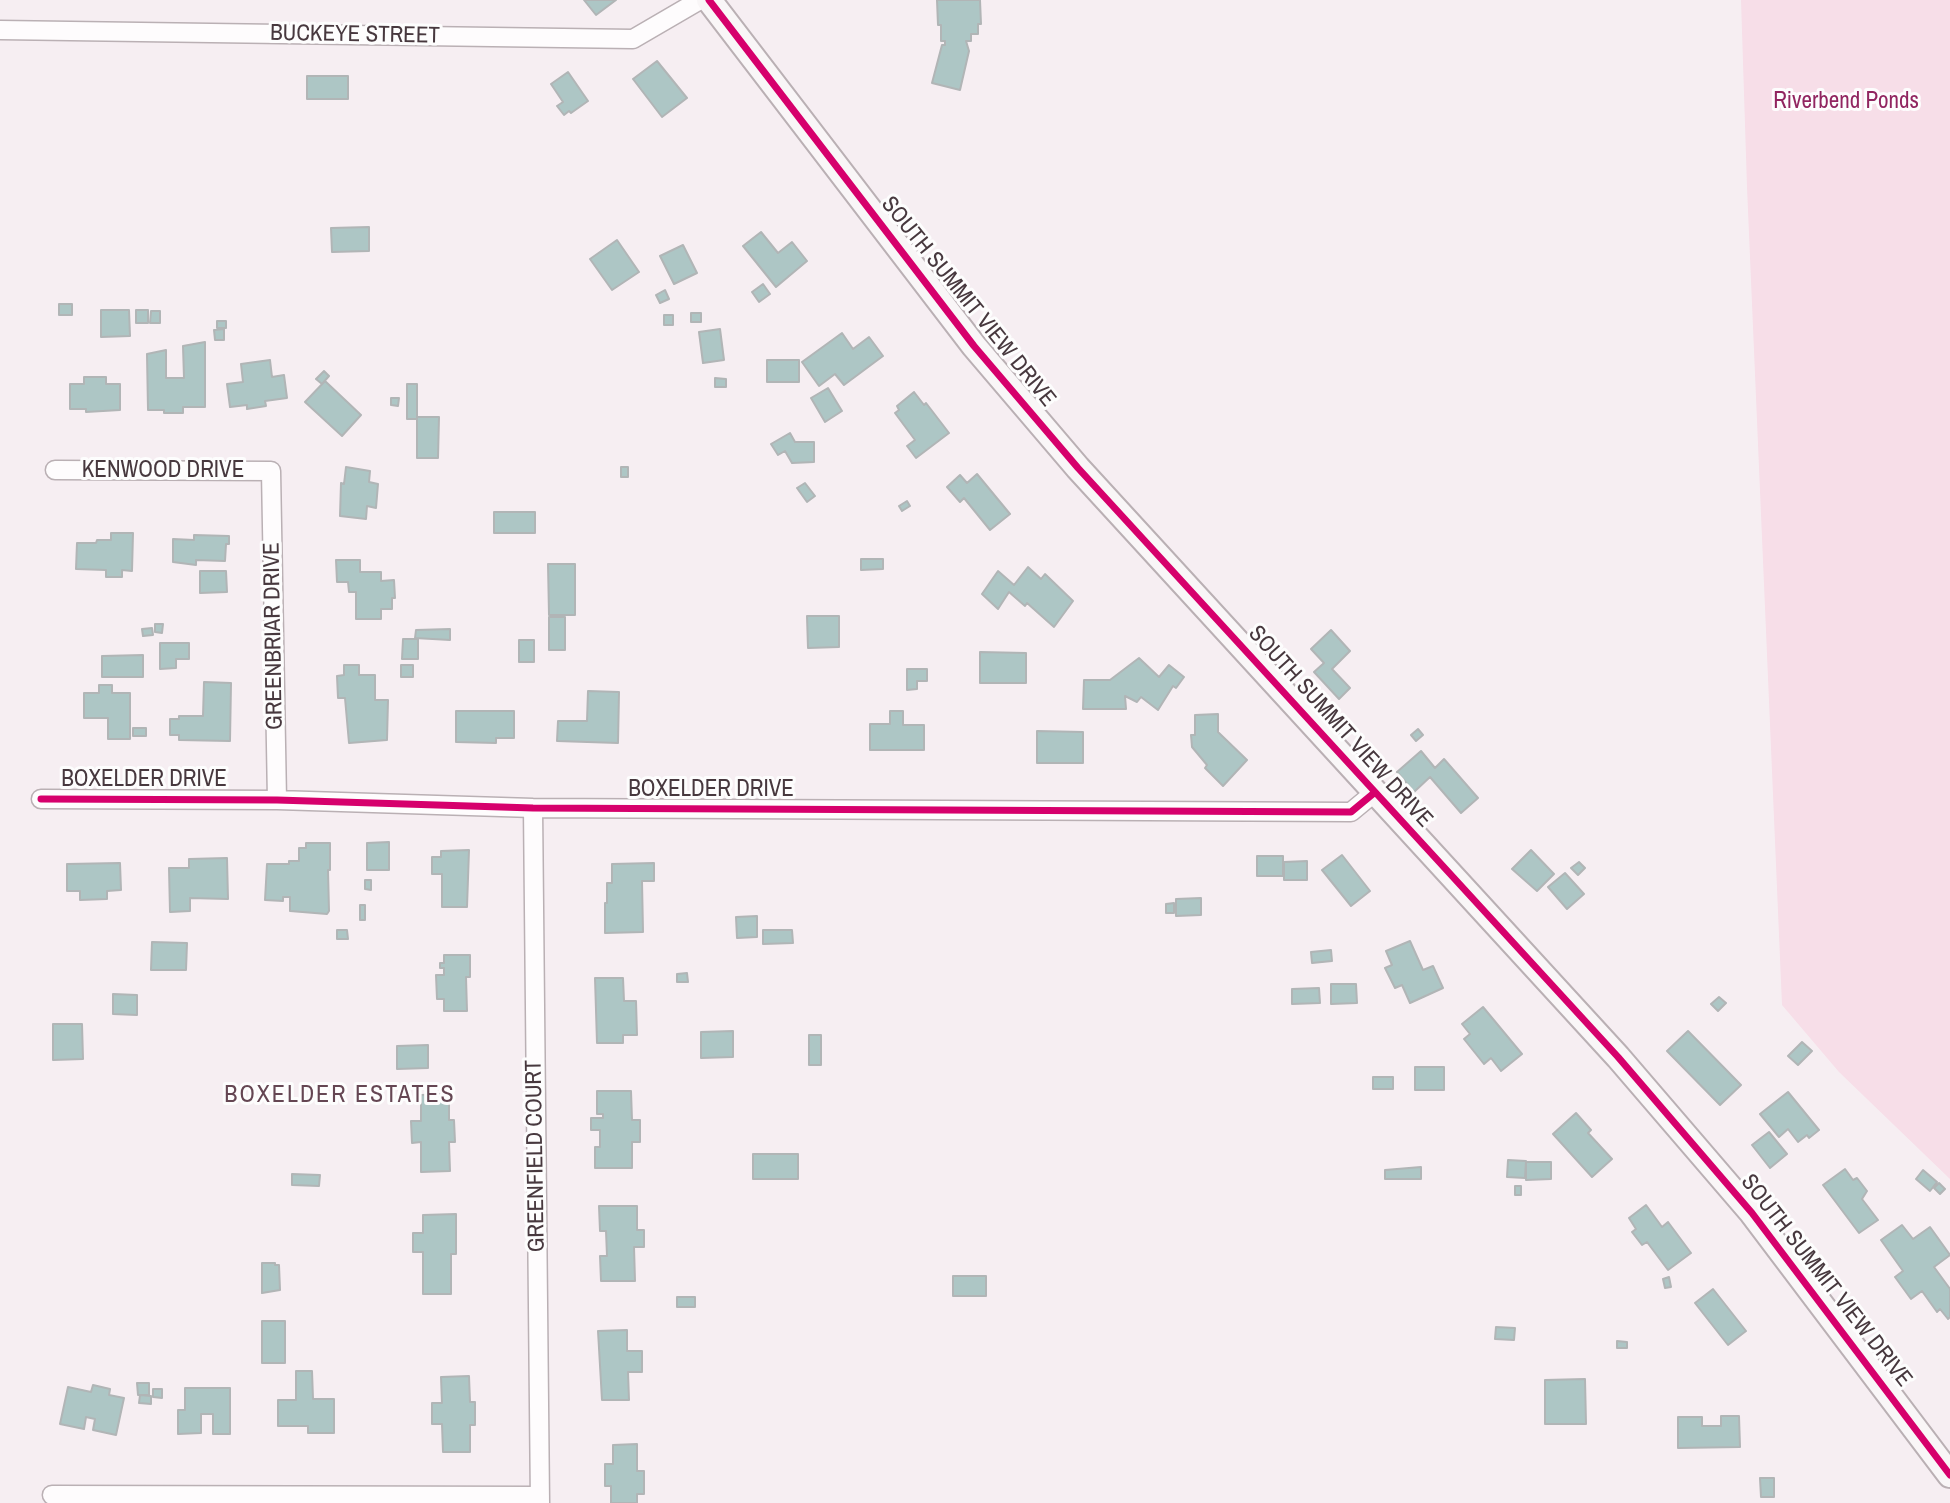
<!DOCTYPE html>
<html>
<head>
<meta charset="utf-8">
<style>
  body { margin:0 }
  canvas { display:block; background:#f6eef2 }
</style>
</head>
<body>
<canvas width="1950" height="1503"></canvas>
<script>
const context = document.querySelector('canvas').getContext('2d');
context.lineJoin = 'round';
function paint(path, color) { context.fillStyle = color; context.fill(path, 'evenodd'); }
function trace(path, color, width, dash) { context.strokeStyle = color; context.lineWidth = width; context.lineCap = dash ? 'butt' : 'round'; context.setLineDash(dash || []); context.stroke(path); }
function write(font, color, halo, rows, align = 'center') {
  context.font = font + ' "Archivo Narrow",sans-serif'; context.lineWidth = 6; context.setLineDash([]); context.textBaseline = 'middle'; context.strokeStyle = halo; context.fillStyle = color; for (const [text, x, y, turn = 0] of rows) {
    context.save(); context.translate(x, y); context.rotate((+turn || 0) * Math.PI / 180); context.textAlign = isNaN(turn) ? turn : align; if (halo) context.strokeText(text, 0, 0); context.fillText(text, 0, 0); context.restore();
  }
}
const green = new Path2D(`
  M 1741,0 L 1950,0 L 1950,1179 L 1839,1072 L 1782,1005 L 1747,187 Z`);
const building = new Path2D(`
  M 584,0 L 616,0 L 596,15 Z
  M 937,0 L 980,0 L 981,24 L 978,24 L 978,34 L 971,34 L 971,41 L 966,41 L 969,51 L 960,90 L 932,83 L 942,45 L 945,45 L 945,41 L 941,41 L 941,25 L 938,25 Z
  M 657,61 L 687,98 L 662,117 L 633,79 Z
  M 568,72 L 588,101 L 571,113 L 569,111 L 564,115 L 557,106 L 563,102 L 551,84 Z
  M 307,76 L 348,76 L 348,99 L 307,99 Z
  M 369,227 L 369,251 L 332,252 L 331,228 Z
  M 761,232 L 778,253 L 792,242 L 807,261 L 776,287 L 743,246 Z
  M 617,240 L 639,272 L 612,290 L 590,259 Z
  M 683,245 L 697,273 L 674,284 L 660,256 Z
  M 763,284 L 770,294 L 759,302 L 752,292 Z
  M 665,290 L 669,299 L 660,303 L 656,295 Z
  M 59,304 L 72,304 L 72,315 L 59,315 Z
  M 101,310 L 129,310 L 130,336 L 101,337 Z
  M 136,310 L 148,310 L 148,323 L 136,323 Z
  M 151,311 L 160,311 L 160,323 L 150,323 Z
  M 691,313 L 701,313 L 701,322 L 691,322 Z
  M 664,315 L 673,315 L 673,325 L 664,325 Z
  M 217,321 L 226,321 L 226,328 L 217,328 Z
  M 224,329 L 224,340 L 215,340 L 214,330 Z
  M 720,329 L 724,360 L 703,363 L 699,332 Z
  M 842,333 L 853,349 L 869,337 L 883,356 L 844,385 L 835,374 L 819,386 L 802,362 Z
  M 205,342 L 205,407 L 183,407 L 183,413 L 164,413 L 164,410 L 148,410 L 147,354 L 166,350 L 166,378 L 184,378 L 183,346 Z
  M 270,360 L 272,377 L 284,375 L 287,398 L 265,401 L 266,406 L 247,409 L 247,405 L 230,407 L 227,384 L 243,382 L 241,364 Z
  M 767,360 L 799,360 L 799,382 L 767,382 Z
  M 324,371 L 329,376 L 322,384 L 316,379 Z
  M 84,377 L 106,377 L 106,384 L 120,384 L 120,410 L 86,412 L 86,409 L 70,409 L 70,384 L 84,384 Z
  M 715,378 L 726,379 L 726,387 L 715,387 Z
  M 325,381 L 361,415 L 342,436 L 305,402 Z
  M 407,384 L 417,384 L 417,419 L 407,419 Z
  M 828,388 L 842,411 L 825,422 L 811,398 Z
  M 914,392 L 924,405 L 926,403 L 949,433 L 916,458 L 907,446 L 915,440 L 895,413 L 899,410 L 897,406 Z
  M 391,398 L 399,398 L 398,406 L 391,405 Z
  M 417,417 L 439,417 L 438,458 L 417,458 Z
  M 790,433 L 795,442 L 814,442 L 814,462 L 792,463 L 785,451 L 778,455 L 771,444 Z
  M 346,467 L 370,471 L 369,482 L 378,484 L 376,508 L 367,506 L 366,519 L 340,516 L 341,483 L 344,484 Z
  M 621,467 L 628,467 L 628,477 L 621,477 Z
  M 977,474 L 1010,514 L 990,530 L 964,498 L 960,502 L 947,487 L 960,475 L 967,483 Z
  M 805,483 L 815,496 L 807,502 L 797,488 Z
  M 907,501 L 910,506 L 902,511 L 899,506 Z
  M 494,512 L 535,512 L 535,533 L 494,533 Z
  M 111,533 L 133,533 L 132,571 L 122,570 L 122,577 L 106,577 L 106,570 L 76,569 L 77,543 L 96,543 L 97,540 L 111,540 Z
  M 194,535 L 229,536 L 229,544 L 226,544 L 225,561 L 196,560 L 196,565 L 173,562 L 173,539 L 194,540 Z
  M 861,559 L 883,559 L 883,569 L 861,570 Z
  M 336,560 L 360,560 L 360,572 L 381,572 L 381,581 L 394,580 L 395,598 L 392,598 L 392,609 L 381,609 L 381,619 L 356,619 L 356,592 L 349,592 L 348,582 L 337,582 Z
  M 548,564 L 575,564 L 575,615 L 549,615 Z
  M 1028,567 L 1041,579 L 1045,574 L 1073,601 L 1054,627 L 1027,603 L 1025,606 L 1009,592 L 998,609 L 982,594 L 998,571 L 1014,585 Z
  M 200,571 L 226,571 L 227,592 L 200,593 Z
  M 807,616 L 839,616 L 839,647 L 808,648 Z
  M 549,617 L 565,617 L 565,650 L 549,650 Z
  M 155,624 L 163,624 L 162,633 L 155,632 Z
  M 152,628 L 153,635 L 143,636 L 142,629 Z
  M 450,629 L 450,640 L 415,638 L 416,630 Z
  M 1331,630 L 1350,651 L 1332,669 L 1350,688 L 1339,699 L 1314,672 L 1324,663 L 1311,649 Z
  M 403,639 L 418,639 L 418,659 L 402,659 Z
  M 519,640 L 534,640 L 534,662 L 519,662 Z
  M 160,643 L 189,643 L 189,659 L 176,659 L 176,668 L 160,669 Z
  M 980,652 L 1026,653 L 1026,683 L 980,683 Z
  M 143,655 L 143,677 L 102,677 L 102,656 Z
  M 1139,658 L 1159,677 L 1169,665 L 1184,677 L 1176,688 L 1173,686 L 1158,710 L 1141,697 L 1137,702 L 1125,696 L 1126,709 L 1083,709 L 1084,680 L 1110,680 Z
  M 344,665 L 359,665 L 359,675 L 375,675 L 375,700 L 388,700 L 387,740 L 349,743 L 345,698 L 338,698 L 337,676 L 344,675 Z
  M 401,665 L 413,665 L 413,677 L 401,677 Z
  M 907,669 L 927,669 L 927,681 L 917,681 L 917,689 L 907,690 Z
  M 204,682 L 231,683 L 230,741 L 179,740 L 179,735 L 170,735 L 170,719 L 179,719 L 179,716 L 203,716 Z
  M 99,685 L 112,685 L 112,693 L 130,693 L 130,739 L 108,739 L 108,718 L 84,718 L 84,693 L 99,693 Z
  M 588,691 L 619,692 L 618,743 L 557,741 L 558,721 L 587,721 Z
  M 456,711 L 514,711 L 514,738 L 496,738 L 496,743 L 456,742 Z
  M 890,711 L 903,711 L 903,725 L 924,725 L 924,750 L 870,750 L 870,724 L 890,724 Z
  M 1218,714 L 1218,732 L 1247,760 L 1223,786 L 1205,768 L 1207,765 L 1192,747 L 1191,735 L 1195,735 L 1195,715 Z
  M 133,728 L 146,728 L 146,736 L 133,736 Z
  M 1418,729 L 1423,735 L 1416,741 L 1411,735 Z
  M 1037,731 L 1083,732 L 1083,763 L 1037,763 Z
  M 1421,751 L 1435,768 L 1444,759 L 1478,798 L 1461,813 L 1430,777 L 1414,792 L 1397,772 Z
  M 389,842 L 389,870 L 367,870 L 367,843 Z
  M 306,843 L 330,843 L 330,870 L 328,870 L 329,911 L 327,914 L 290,911 L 290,897 L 283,897 L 283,901 L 265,900 L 267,864 L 289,864 L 289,861 L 299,861 L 299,848 L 306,848 Z
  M 469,850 L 467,907 L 442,907 L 442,874 L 432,874 L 432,857 L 441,857 L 441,851 Z
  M 1531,850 L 1554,874 L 1537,891 L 1512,869 Z
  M 1342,855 L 1370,891 L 1351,906 L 1322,870 Z
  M 1257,856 L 1283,856 L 1283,876 L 1257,876 Z
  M 227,858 L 228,899 L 190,898 L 190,911 L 170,912 L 169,868 L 189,868 L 189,859 Z
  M 1307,861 L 1307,880 L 1284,880 L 1284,862 Z
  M 1579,862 L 1585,868 L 1578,875 L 1571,868 Z
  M 120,863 L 121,890 L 107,891 L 107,899 L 80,900 L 80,891 L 67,891 L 67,864 Z
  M 654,863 L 654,881 L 642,881 L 643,932 L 605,933 L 605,903 L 607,903 L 607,883 L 612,883 L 612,864 Z
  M 1565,873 L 1584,894 L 1567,909 L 1548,887 Z
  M 365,880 L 371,880 L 371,890 L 365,889 Z
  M 1201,898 L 1201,915 L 1176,916 L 1176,899 Z
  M 1174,903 L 1174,913 L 1166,913 L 1166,904 Z
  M 360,905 L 365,905 L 365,920 L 360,920 Z
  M 757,916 L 757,937 L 737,938 L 736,917 Z
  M 337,930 L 347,930 L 348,939 L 337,939 Z
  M 763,930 L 792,930 L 793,943 L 763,944 Z
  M 1410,941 L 1423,970 L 1433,966 L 1443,988 L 1410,1003 L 1402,985 L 1395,988 L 1385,968 L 1392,965 L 1386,951 Z
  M 152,942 L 187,943 L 186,970 L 151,970 Z
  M 1331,950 L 1332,961 L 1312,963 L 1311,952 Z
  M 444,955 L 470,955 L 470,977 L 466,977 L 467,1011 L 444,1011 L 444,999 L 437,999 L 436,975 L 444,975 L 444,968 L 440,968 L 440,963 L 444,963 Z
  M 687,973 L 688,982 L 677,982 L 677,974 Z
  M 595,978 L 623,978 L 624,1001 L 636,1001 L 637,1035 L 623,1035 L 623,1043 L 597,1043 Z
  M 1331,984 L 1356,984 L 1357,1003 L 1331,1004 Z
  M 1319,988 L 1320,1003 L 1292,1004 L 1292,989 Z
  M 113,994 L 137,995 L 137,1015 L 113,1014 Z
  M 1719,997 L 1726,1003 L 1718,1011 L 1711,1004 Z
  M 1483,1007 L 1522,1054 L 1501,1071 L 1491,1058 L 1484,1064 L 1464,1039 L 1470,1034 L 1462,1024 Z
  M 53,1024 L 82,1024 L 83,1059 L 53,1060 Z
  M 733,1031 L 733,1057 L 701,1058 L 701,1032 Z
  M 1688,1031 L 1741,1085 L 1720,1105 L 1667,1051 Z
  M 809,1035 L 821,1035 L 821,1065 L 809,1065 Z
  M 1802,1042 L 1812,1051 L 1798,1065 L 1788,1056 Z
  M 428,1045 L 428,1068 L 397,1069 L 397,1046 Z
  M 1415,1067 L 1444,1067 L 1444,1090 L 1415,1090 Z
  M 1373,1077 L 1393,1077 L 1393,1089 L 1373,1089 Z
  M 597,1091 L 631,1091 L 632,1120 L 640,1120 L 640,1142 L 632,1142 L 632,1168 L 595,1168 L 595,1147 L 600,1147 L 600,1130 L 591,1130 L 591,1118 L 603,1118 L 603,1114 L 597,1114 Z
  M 1788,1092 L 1819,1130 L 1809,1138 L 1807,1135 L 1798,1142 L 1788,1129 L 1779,1137 L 1760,1114 Z
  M 449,1094 L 449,1120 L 454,1120 L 455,1142 L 449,1142 L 450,1171 L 421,1172 L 421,1142 L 412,1143 L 411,1121 L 421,1121 L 421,1095 Z
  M 1576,1113 L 1591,1130 L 1588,1133 L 1612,1159 L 1592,1177 L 1553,1134 Z
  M 1769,1132 L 1787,1154 L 1770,1168 L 1752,1145 Z
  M 753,1154 L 798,1154 L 798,1179 L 753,1179 Z
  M 1508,1160 L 1526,1161 L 1525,1178 L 1507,1177 Z
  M 1526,1162 L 1551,1162 L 1551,1179 L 1526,1180 Z
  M 1421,1167 L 1421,1179 L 1385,1179 L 1385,1170 Z
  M 1845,1169 L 1853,1180 L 1857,1178 L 1867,1191 L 1862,1199 L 1878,1220 L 1859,1233 L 1823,1185 Z
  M 1923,1170 L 1937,1182 L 1930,1191 L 1916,1179 Z
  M 292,1174 L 320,1175 L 319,1186 L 292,1185 Z
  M 1939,1183 L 1945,1189 L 1940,1194 L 1934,1188 Z
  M 1515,1186 L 1521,1186 L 1521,1195 L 1515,1195 Z
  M 1646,1205 L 1662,1227 L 1668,1222 L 1691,1253 L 1668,1270 L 1647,1242 L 1642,1245 L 1632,1232 L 1636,1229 L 1629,1218 Z
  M 599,1206 L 637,1206 L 637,1230 L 644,1230 L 644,1247 L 634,1247 L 635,1281 L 601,1281 L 600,1256 L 607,1256 L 606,1231 L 600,1231 Z
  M 456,1214 L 456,1254 L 451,1254 L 451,1294 L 423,1294 L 423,1252 L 413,1252 L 413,1233 L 423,1233 L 423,1215 Z
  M 1902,1225 L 1913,1239 L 1930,1227 L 1950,1255 L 1934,1267 L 1950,1289 L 1950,1317 L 1948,1319 L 1940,1309 L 1937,1312 L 1922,1291 L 1911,1299 L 1895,1277 L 1903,1271 L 1881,1240 Z
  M 262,1263 L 275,1263 L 275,1265 L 279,1265 L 280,1290 L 262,1293 Z
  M 953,1276 L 986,1276 L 986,1296 L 953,1296 Z
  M 1669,1277 L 1671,1287 L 1665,1288 L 1663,1279 Z
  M 1713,1289 L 1746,1331 L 1728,1345 L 1695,1303 Z
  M 677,1297 L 695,1297 L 695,1307 L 677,1307 Z
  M 262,1321 L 285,1321 L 285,1363 L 262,1363 Z
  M 1496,1327 L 1515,1328 L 1514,1340 L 1495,1339 Z
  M 627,1330 L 627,1351 L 642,1351 L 642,1372 L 628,1372 L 629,1400 L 602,1400 L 598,1331 Z
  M 1617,1341 L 1627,1342 L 1627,1348 L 1617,1348 Z
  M 296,1371 L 312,1371 L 313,1399 L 334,1399 L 334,1433 L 308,1433 L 308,1426 L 278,1426 L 278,1400 L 296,1400 Z
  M 469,1376 L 470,1402 L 475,1402 L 475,1425 L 470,1425 L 470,1452 L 443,1452 L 442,1424 L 432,1424 L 432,1403 L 442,1403 L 441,1377 Z
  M 1585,1379 L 1586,1424 L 1545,1424 L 1545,1380 Z
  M 137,1383 L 149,1383 L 149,1395 L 138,1395 Z
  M 93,1385 L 110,1389 L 109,1395 L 124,1398 L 116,1435 L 93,1430 L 95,1419 L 86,1417 L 84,1429 L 60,1424 L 68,1387 L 91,1392 Z
  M 185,1388 L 230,1388 L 230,1434 L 213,1434 L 213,1414 L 201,1414 L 201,1433 L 178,1434 L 178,1410 L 185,1410 Z
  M 153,1389 L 162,1389 L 162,1398 L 153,1397 Z
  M 140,1395 L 151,1396 L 151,1404 L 139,1403 Z
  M 1721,1416 L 1739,1416 L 1740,1447 L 1678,1448 L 1678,1417 L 1702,1417 L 1702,1426 L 1721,1426 Z
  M 637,1444 L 637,1471 L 644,1471 L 644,1494 L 637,1494 L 637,1503 L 611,1503 L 611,1486 L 605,1486 L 605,1464 L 613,1464 L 613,1445 Z
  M 1760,1478 L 1774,1478 L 1774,1497 L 1761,1497 Z`);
const street = new Path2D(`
  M 0,30 L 633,39 L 700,0
  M 55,470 L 271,471 L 277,800
  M 41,799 L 277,800 L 533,808 L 1351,812 L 1374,793
  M 533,808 L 540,1503
  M 52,1495 L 540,1496`);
const secondary = new Path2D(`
  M 709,0 L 974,346 L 1078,468 L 1618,1057 L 1752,1213 L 1950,1475`);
const cycleway = new Path2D(`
  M 709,0 L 974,346 L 1078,468 L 1618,1057 L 1752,1213 L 1950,1475
  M 41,799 L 277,800 L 533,808 L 1351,812 L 1374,793`);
const streetNames = [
  ["BUCKEYE STREET",355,35,1],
  ["SOUTH SUMMIT VIEW DRIVE",968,302,51],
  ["KENWOOD DRIVE",163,471],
  ["GREENBRIAR DRIVE",274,636,-91],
  ["SOUTH SUMMIT VIEW DRIVE",1340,727,48],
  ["BOXELDER DRIVE",144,780],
  ["BOXELDER DRIVE",711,790],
  ["GREENFIELD COURT",536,1156,-91],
  ["SOUTH SUMMIT VIEW DRIVE",1826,1281,52]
];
const parkNames = [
  ["Riverbend Ponds",1846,102]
];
const neighbourhoodNames = [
  ["BOXELDER ESTATES",340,1096]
];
paint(green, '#f7dee8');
paint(building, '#adc6c5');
trace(building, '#b1b5b6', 2);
trace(street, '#bab0b4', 21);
trace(secondary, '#bab0b4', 28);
trace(street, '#fefcfd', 18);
trace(secondary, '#f9f6f7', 24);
trace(cycleway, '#d6006c', 7);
write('23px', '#47383e', '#fdfdfd', streetNames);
write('23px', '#912560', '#fdfdfd', parkNames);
context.letterSpacing = '2px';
write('24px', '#654653', '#fdfdfd', neighbourhoodNames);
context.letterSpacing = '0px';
</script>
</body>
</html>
